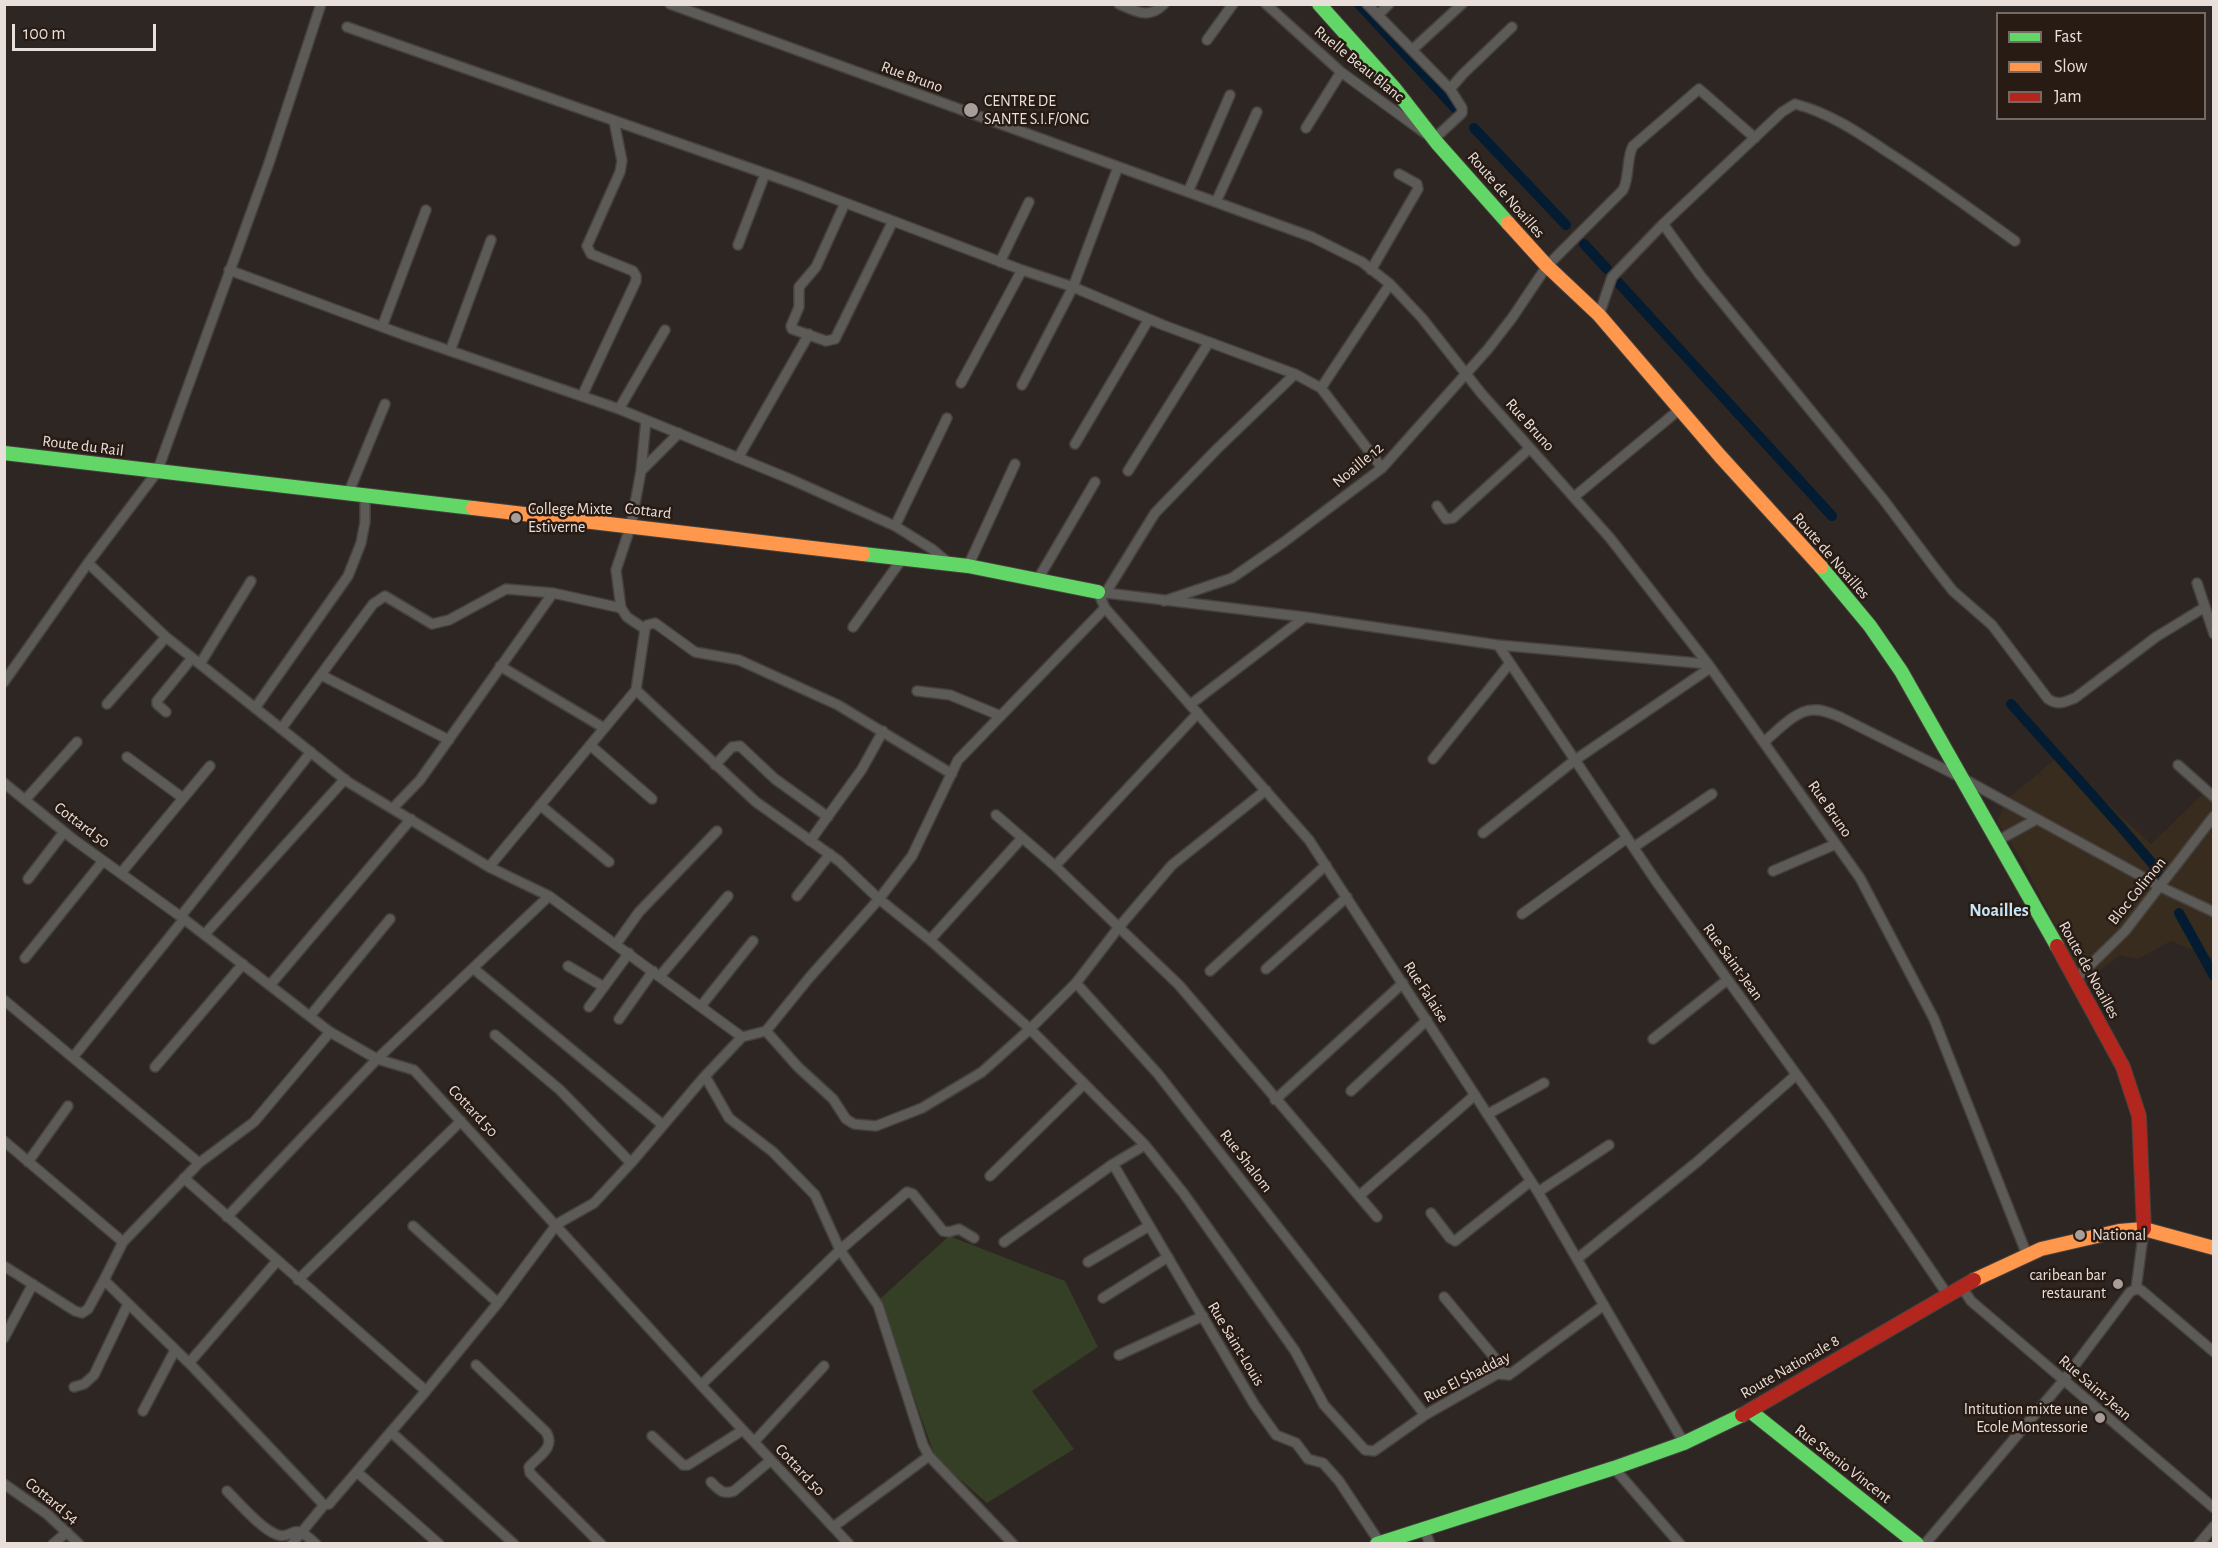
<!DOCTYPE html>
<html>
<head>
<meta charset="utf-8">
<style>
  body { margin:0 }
  #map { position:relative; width:2218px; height:1548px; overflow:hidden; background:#2d2622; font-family:"Alegreya Sans",sans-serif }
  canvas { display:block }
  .frame { position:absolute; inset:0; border:6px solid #e8dfda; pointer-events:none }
  .legend { position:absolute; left:1996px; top:12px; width:210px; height:108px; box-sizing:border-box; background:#281b14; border:2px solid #756963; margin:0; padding:8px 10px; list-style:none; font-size:18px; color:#e8dfda }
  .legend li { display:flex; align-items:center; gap:12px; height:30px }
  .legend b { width:30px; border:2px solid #756963 }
  .scale { position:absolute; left:12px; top:24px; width:144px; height:27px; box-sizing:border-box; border:3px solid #e8dfda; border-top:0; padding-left:8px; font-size:18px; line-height:21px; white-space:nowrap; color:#e8dfda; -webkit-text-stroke:4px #281b14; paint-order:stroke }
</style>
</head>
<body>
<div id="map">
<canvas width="2218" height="1548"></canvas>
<div class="frame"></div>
<ul class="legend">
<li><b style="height:8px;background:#63d668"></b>Fast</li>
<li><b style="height:8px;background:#ff974d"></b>Slow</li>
<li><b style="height:8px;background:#b3261e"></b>Jam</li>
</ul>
<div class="scale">100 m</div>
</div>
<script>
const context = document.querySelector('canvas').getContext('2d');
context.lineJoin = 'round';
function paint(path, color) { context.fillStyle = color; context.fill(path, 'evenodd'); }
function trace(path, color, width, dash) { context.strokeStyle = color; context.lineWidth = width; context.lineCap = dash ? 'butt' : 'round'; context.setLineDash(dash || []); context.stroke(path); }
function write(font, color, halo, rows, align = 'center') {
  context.font = font + ' "Alegreya Sans",sans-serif'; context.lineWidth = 5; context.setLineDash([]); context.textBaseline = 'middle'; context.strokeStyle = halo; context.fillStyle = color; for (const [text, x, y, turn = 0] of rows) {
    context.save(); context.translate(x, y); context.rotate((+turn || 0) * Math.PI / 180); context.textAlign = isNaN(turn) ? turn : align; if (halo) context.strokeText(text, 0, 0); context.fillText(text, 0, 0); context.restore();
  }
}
const commercial = new Path2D(`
  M 2058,757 L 2151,844 L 2213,784 L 2213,958 L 2171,941 L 2138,959 L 2120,955 L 2085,983 L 2022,861 L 1997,821 L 2007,799 Z`);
const green = new Path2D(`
  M 949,1236 L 1065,1281 L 1098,1347 L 1032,1391 L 1074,1449 L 987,1503 L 935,1457 L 880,1299 Z`);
const canal = new Path2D(`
  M 1359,4 L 1456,109
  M 1474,128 L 1566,225
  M 1584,244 L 1607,269
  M 1615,279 L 1832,516
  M 2011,704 L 2121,827 L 2152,863 L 2165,885
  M 2179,913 L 2214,976`);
const street = new Path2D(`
  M 670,4 L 1312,237 L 1362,262 L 1390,284 L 1422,318 L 1481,393 L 1610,538 L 1708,664 L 1860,878 L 1934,1019 L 2027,1255
  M 1119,4 C 1135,11 1149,20 1164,4
  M 1266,4 L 1341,72 L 1426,134
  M 1367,4 L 1450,89
  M 1378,15 L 1389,4
  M 347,27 L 801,186 L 1022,270 L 1073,287 L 1163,325 L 1295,374 L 1321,388 L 1382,468
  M 1207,40 L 1233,4
  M 1412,50 L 1462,4
  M 1306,128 L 1341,72
  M 1434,139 L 1462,113 L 1462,108 L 1450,89 L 1463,74 L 1512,27
  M 1188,192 L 1230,95
  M 1216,202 L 1257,112
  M 845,203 L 816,267 L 799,287 L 799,307 L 791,326 L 792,329 L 826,341 L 835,339 L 893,221
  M 1663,224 L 1700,275 L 1883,499 L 1934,567 L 1953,591 L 1992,625 L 2048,699 C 2059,706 2064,702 2075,698 L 2156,637 L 2205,607
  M 738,245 L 765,174
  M 1000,262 L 1029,202
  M 229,270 L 404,335 L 619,409 L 790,479 L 895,526 L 932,549 L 950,564
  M 1371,270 L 1418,189 L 1417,184 L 1399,174
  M 1599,315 L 1612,277 L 1663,224 L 1782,112 L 1795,104 C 1830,113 1859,133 1889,153 C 1932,180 1973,211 2015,241
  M 382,327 L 426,210
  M 450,351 L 491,240
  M 961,383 L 1022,270
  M 1022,385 L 1073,287 L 1118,167
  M 1321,388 L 1390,284
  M 582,396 L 636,281 L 636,276 L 633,271 L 591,254 L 587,246 L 620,172 L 622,161 L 614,121
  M 619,409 L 665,330
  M 1075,444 L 1149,319
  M 738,458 L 809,334
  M 641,471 L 679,433
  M 1128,471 L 1209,342
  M 348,494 L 385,404
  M 1574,497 L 1680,409
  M 1437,506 L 1446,519 L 1453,518 L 1530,448
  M 895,526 L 947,418
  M 88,563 L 166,637 L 348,782 L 489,867 L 549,896 L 742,1037
  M 968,566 L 1015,464
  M 1038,579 L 1095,482
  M 2197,583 L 2214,634
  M 1098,592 L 1105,608 L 1309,840 L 1538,1192 L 1684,1443
  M 1098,592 L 1305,617 L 1498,645 L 1708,664
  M 1105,594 L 1155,513 L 1218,448 L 1295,374
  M 1164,601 L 1232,578 L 1284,542 L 1382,468 L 1488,349 L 1512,318 L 1547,266 L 1623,190 C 1630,176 1626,159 1633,146 L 1699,89 L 1755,138
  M 853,627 L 902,559
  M 645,629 L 627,617 L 621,608 L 616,570 L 631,525 L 641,471 L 646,420
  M 1498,645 L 1656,881 L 1828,1118 L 1947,1294
  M 200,664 L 251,581
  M 500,666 L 604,728
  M 321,675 L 449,740
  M 4,682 L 88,563 L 157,472 L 269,163 L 321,4
  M 636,690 L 645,629 L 647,625 L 655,623 L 695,652 L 739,660 L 838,705 L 952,774
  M 917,691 L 950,695 L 1001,716
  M 107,704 L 166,637
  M 1191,704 L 1305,617
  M 255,708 L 348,576 L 361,543 L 365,522 L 365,496
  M 166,712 L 157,704 L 157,701 L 192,658
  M 281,729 L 373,604 L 385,596 L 432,624 L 449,620 L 506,589 L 553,593 L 621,608
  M 1764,742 C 1777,731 1796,710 1813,710 C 1823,709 1833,714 1842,718 L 1964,779 L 2037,819
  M 590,745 L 652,799
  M 127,757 L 183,798
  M 1433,759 L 1510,663
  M 715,765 L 732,747 L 740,746 L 775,779 L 828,817
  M 2178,765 L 2214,797
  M 4,783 L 73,839 L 184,919 L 330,1032 L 377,1059 L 414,1070 L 701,1385 L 849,1544
  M 25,800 L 77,742
  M 540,805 L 609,862
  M 393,808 L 420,780 L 553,593
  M 996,815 L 1055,866 L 1198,713
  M 1483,833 L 1575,760 L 1710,668
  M 810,841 L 862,769 L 883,731
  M 1997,841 L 2037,819 L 2161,887 L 2214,912
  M 1634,847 L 1712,794
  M 1055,866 L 1179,985 L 1377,1217
  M 489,867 L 636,690 L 756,802 L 839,861 L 879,899 L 930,940 L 1030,1029 L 1145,1145 L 1184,1194 L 1295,1351 L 1324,1405 L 1365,1450 L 1374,1451 L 1425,1415 L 1497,1374 L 1509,1375 L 1604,1305
  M 1773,871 L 1836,844
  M 121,873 L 210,766
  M 28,879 L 64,832
  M 797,896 L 830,854
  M 1522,914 L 1627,838
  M 181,916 L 311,752
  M 205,934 L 345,779
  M 930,940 L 1022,838
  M 616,944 L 639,912 L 717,831
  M 25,958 L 103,861
  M 568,966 L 604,987
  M 474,969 L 663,1125
  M 1266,969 L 1347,897
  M 1210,971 L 1326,865
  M 660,976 L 728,896
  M 2076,979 L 2125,931 L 2214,816
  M 1076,983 L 1119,927 L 1172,865 L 1266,790
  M 270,985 L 411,819
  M 4,1000 L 199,1163
  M 701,1006 L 753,941
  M 589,1007 L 629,953
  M 310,1016 L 390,919
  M 619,1019 L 653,971
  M 766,1031 L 798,1067 L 833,1099 L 846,1119 L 854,1124 L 876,1126 L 922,1108 L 982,1072 L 1030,1029 L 1076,983 L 1158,1074 L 1425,1415
  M 330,1032 L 254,1122 L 199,1163 L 123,1242 L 104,1280 L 193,1367 L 324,1505 L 329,1504 L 426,1391 L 498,1303 L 557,1224 L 594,1203 L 631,1163 L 705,1076 L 742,1037 L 766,1031 L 809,978 L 879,899 L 912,856 L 958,760 L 1105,608
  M 495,1035 L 560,1090 L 631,1163
  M 1653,1039 L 1727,980
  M 74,1056 L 184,919
  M 155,1067 L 243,964
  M 705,1076 L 729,1118 L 773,1152 L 815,1195 L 840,1250 L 878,1305 L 923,1445 L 929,1456 L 1013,1544
  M 1351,1091 L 1427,1020
  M 1275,1100 L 1403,983
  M 1488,1114 L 1544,1083
  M 4,1141 L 123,1242
  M 1145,1145 L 1113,1164 L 1254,1404 L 1276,1435 L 1296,1443 L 1308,1459 L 1323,1463 L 1339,1481 L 1380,1543
  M 28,1162 L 68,1106
  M 990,1176 L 1084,1084
  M 184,1178 L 426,1391
  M 1538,1192 L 1609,1145
  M 1359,1196 L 1475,1095
  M 1431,1213 L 1450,1238 L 1455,1241 L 1531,1181
  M 227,1217 L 377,1059 L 549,896
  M 413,1226 L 498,1303
  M 1004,1242 L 1113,1164
  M 1577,1259 L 1697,1162 L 1796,1075
  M 1088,1262 L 1149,1226
  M 4,1266 L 75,1311 L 82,1313 L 88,1309 L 104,1280
  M 298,1280 L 461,1121
  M 1961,1286 L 1971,1301 L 2214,1508
  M 2136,1289 L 2141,1290 L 2214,1352
  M 2136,1289 L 2144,1229
  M 1444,1297 L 1509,1375
  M 1103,1298 L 1168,1257
  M 4,1338 L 33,1284
  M 1119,1355 L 1203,1316
  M 189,1363 L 277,1261
  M 476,1365 L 546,1432 C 556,1448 538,1456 529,1467 L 530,1473 L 601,1544
  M 701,1385 L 840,1250 L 907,1192 L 913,1194 L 943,1231 L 949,1232 L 959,1229 L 974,1238
  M 74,1387 L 84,1384 L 94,1375 L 128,1304
  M 143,1411 L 175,1350
  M 391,1432 L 514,1544
  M 652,1436 L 683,1465 L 688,1465 L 743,1430
  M 754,1442 L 824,1366
  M 1614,1468 L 1680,1544
  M 357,1472 L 439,1544
  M 711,1482 C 719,1490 723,1495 734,1491 L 771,1460
  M 4,1484 L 47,1514 L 79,1544
  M 227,1491 C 239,1503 262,1530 278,1535 C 295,1540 290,1519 316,1544
  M 833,1527 L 929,1456
  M 1424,1529 L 1430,1544
  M 53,1544 L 67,1532
  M 292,1544 L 324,1505
  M 1925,1544 L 2063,1381 L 2130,1292 L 2136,1289
  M 2199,1544 L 2214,1526`);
const fast = new Path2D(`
  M 1319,4 L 1395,89 L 1437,143 L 1508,223
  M 4,453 L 473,508
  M 863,554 L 968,566 L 1098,592
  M 1821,567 L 1870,626 L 1901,671 L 2057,946
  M 1750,1411 L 1917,1544
  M 1377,1544 L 1614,1468 L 1684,1443 L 1742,1415`);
const slow = new Path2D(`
  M 1508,223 L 1547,266 L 1599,315 L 1720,456 L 1821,567
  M 473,508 L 863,554
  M 1974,1280 L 2041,1249 L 2119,1231 L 2144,1229 L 2214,1248`);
const jam = new Path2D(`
  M 2057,946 L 2123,1067 L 2139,1116 L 2144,1229
  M 1742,1415 L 1974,1280`);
const markers = [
  [971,110,8,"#a79e9a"],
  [516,518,6,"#a79e9a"],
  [2080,1235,6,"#a79e9a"],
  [2118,1284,6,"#a79e9a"],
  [2100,1418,6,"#a79e9a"]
];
const streetNames = [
  ["Ruelle Beau Blanc",1359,64,39],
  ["Rue Bruno",912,77,20],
  ["Route de Noailles",1506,195,49],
  ["Rue Bruno",1530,425,48],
  ["Route du Rail",83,446,7],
  ["Noaille 12",1358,465,-40],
  ["Cottard",648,511,7],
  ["Route de Noailles",1831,556,49],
  ["Rue Bruno",1830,809,55],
  ["Cottard 50",82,825,37],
  ["Bloc Colimon",2137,891,-51],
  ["Rue Saint-Jean",1733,962,54],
  ["Route de Noailles",2089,970,61],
  ["Rue Falaise",1426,992,57],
  ["Cottard 50",473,1111,47],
  ["Rue Shalom",1246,1161,52],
  ["Rue Saint-Louis",1236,1344,59],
  ["Route Nationale 8",1790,1367,-30],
  ["Rue El Shadday",1467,1377,-27],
  ["Rue Saint-Jean",2095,1388,41],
  ["Rue Stenio Vincent",1843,1464,38],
  ["Cottard 50",800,1470,47],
  ["Cottard 54",52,1501,39]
];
const poiNames = [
  ["CENTRE DE",984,101],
  ["SANTE S.I.F/ONG",984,119],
  ["College Mixte",528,509],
  ["Estiverne",528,527],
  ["National",2092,1235],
  ["caribean bar",2106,1275,"right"],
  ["restaurant",2106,1293,"right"],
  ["Intitution mixte une",2088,1409,"right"],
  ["Ecole Montessorie",2088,1427,"right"]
];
const neighbourhoodNames = [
  ["Noailles",1999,911]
];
paint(commercial, '#382c1f');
paint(green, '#353f25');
trace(canal, '#041c31', 10);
trace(street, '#46413d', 12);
trace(fast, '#46413d', 16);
trace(slow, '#46413d', 16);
trace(jam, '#46413d', 16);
trace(street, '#5d5b58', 9);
trace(fast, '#63d668', 14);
trace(slow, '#ff974d', 14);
trace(jam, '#b3261e', 14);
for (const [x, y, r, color] of markers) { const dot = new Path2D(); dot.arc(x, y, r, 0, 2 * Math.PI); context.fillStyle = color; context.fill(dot); trace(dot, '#281b14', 2); }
write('16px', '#e8dfda', '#281b14', streetNames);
write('16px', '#e8dfda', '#281b14', poiNames, 'left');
write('bold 18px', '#c6e5f6', '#281b14', neighbourhoodNames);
</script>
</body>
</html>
